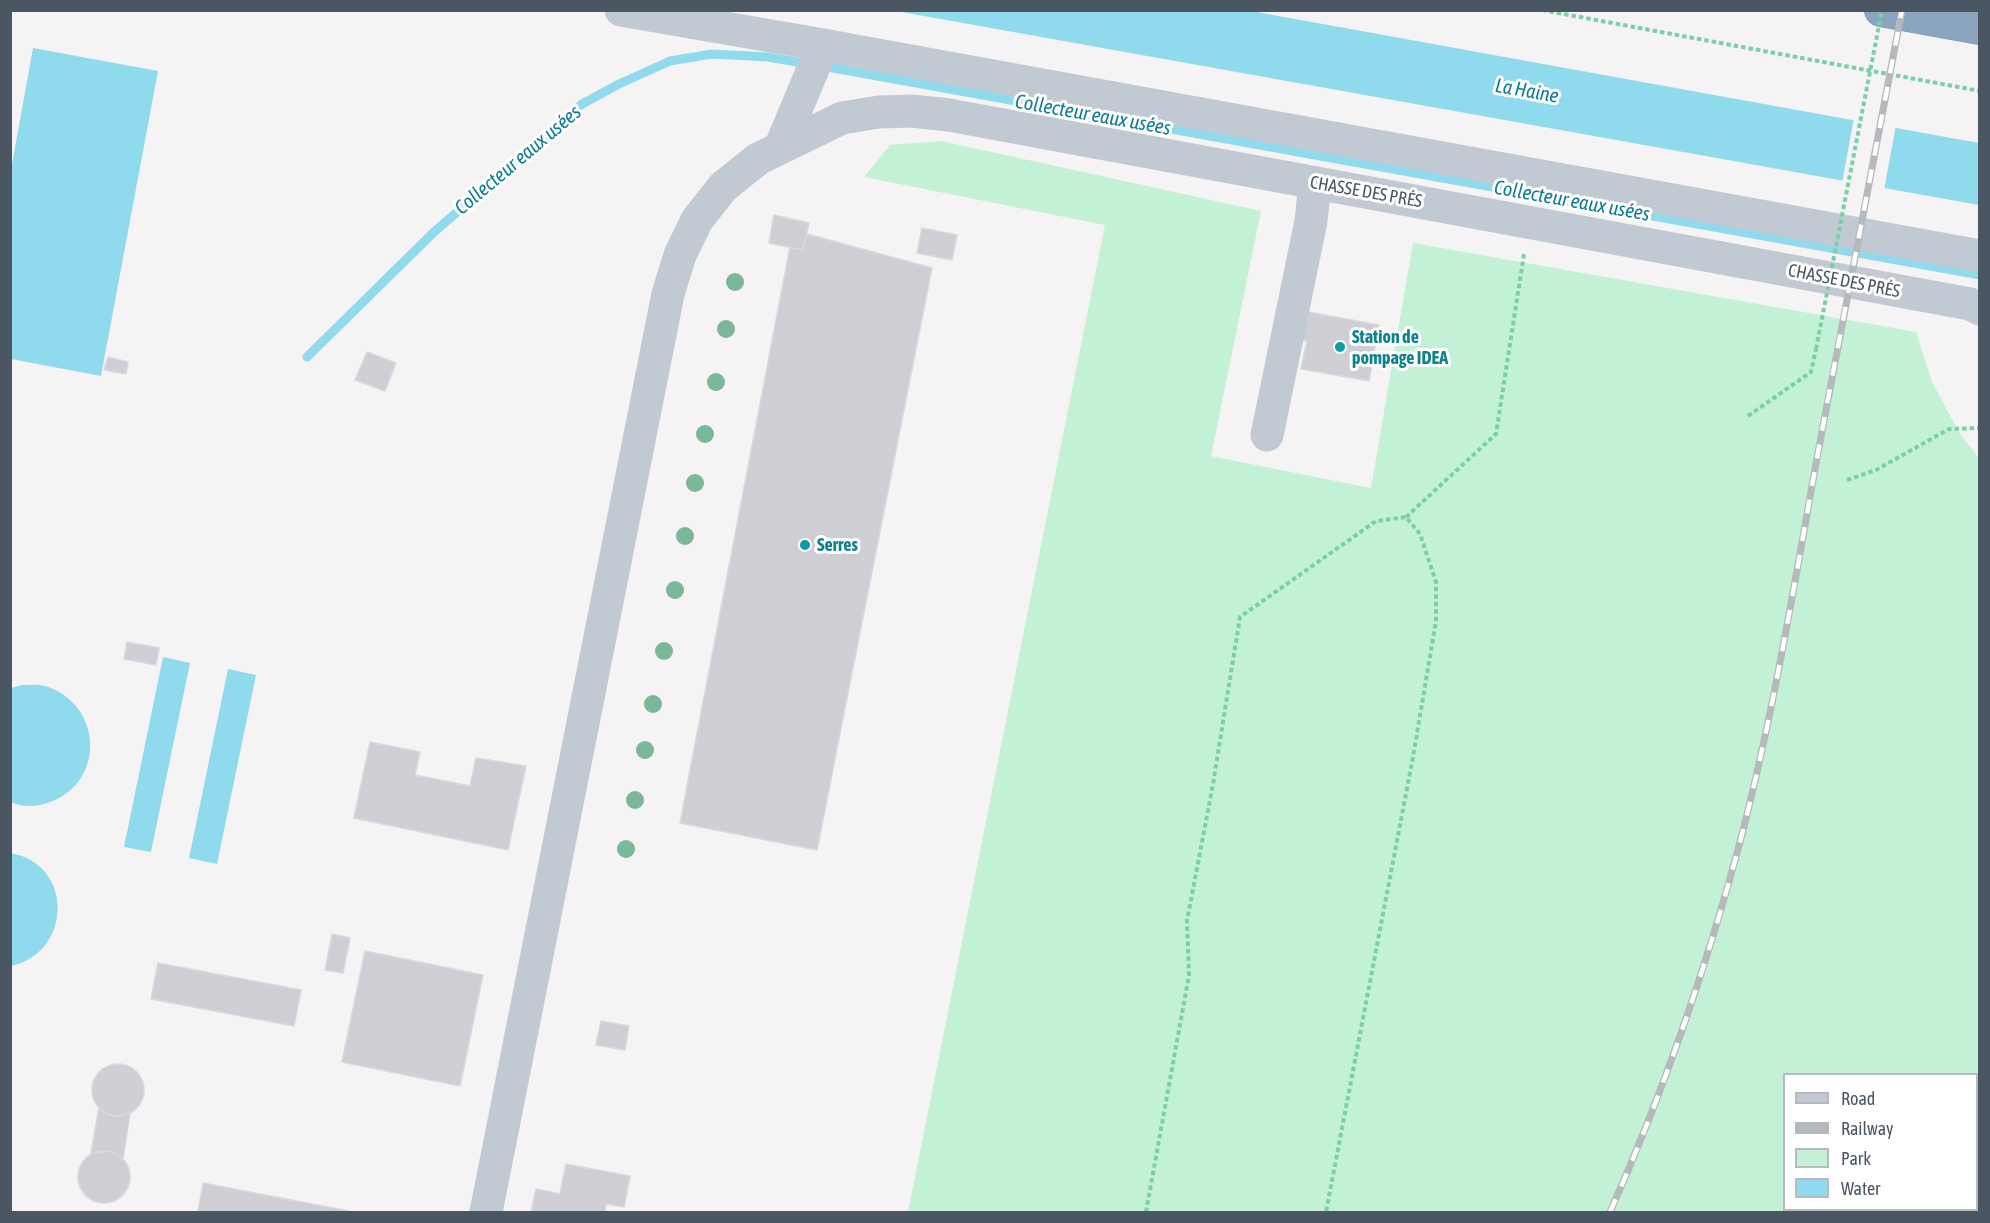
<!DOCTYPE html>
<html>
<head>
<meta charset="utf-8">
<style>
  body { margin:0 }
  #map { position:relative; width:1990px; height:1223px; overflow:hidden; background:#f5f3f3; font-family:"Asap Condensed",sans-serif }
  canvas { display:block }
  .frame { position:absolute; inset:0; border:12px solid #4a5661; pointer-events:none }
  .legend { position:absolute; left:1783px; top:1073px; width:195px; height:138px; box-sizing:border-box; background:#fff; border:2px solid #b7bbc0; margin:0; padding:8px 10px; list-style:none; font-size:18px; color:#4a5661 }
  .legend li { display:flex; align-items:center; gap:12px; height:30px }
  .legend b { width:30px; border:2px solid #b7bbc0 }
</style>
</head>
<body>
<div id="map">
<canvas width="1990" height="1223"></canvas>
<div class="frame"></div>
<ul class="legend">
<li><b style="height:8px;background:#c1cad2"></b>Road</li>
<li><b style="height:8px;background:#b5b8bd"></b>Railway</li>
<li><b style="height:16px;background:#c3f1d5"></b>Park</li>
<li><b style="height:16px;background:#90daee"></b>Water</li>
</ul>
</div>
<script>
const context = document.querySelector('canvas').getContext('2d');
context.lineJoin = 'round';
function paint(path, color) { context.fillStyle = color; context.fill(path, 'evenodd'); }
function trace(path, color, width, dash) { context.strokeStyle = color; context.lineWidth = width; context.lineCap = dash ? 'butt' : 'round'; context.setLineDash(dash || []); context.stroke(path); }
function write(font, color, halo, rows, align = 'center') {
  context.font = font + ' "Asap Condensed",sans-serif'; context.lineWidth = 6; context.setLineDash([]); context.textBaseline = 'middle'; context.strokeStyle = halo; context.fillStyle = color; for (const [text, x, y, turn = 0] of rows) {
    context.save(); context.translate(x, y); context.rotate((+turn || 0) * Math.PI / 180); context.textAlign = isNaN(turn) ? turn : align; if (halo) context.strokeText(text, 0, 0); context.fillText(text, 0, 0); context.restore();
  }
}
const green = new Path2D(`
  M 941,141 L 1261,211 L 1211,456 L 1371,488 L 1413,243 L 1916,332 L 1932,382 L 1960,434 L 1979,458 L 1979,1212 L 908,1212 L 1105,225 L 864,177 L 890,145 ZM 1976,1074 L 1976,1210 L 1784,1210 L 1784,1074 Z`);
const water = new Path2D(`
  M 896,11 L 1251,11 L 1979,143 L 1979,205 Z
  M 33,48 L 158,71 L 101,376 L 11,359 L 11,170 Z
  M 163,657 L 190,663 L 151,852 L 124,847 Z
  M 228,669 L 256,675 L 217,864 L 189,858 Z
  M 22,685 C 29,685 38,684 45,686 C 104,704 106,785 47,803 C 35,807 22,807 11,802 L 11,688 Z
  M 10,853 C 74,863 73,953 11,966 Z`);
const pier = new Path2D(`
  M 1854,118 L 1896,125 L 1884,190 L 1842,183 Z`);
const stream = new Path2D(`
  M 822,66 L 1980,275
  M 307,357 L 434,232 L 582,104 L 619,84 L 670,61 L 712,54 L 768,57 L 808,64`);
const building = new Path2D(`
  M 774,215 L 809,223 L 803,250 L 769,243 Z
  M 922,228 L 957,235 L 952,260 L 917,253 Z
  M 807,234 L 932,268 L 817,850 L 680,823 L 790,247 L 803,250 Z
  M 1303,311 L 1379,325 L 1369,381 L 1301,369 L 1307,341 L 1298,339 Z
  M 367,352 L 396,363 L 385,391 L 355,380 Z
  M 108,357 L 128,362 L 126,374 L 104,370 Z
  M 127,642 L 159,648 L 156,665 L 124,659 Z
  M 370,742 L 420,752 L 415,775 L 470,786 L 476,758 L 526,766 L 508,850 L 354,818 Z
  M 332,934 L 350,938 L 343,973 L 325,970 Z
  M 365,951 L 483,975 L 460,1086 L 342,1062 Z
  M 158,963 L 301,990 L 294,1026 L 151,999 Z
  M 601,1021 L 629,1026 L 625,1050 L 596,1045 Z
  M92 1090a26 26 0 1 1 52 0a26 26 0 1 1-52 0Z
  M 99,1107 L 107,1114 L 114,1116 L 130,1114 L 123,1159 L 115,1153 L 108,1151 L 91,1153 Z
  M78 1177a26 26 0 1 1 52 0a26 26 0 1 1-52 0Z
  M 566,1164 L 630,1176 L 624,1207 L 606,1204 L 605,1212 L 531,1212 L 536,1189 L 560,1194 Z
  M 203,1183 L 354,1212 L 198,1212 Z`);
const path = new Path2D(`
  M 1542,10 L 1980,91
  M 1748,416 L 1811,372 L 1816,349
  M 1847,480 L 1876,470 L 1949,429 L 1980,428
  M 1406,517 L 1496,434 L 1524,254
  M 1146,1212 L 1189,975 L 1187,921 L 1213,784 L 1240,617 L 1376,521 L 1406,517 L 1420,534 L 1436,582 L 1436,621 L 1413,757 L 1326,1212`);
const minor = new Path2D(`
  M 621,10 L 823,45 L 1980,256
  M 780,148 L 823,45
  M 1267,435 L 1311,221 L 1315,183
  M 486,1212 L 668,294 L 680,255 L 697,220 L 723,187 L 758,159 L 842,118 L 879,112 L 912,111 L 949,115 L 1970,304 L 1980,309`);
const highway = new Path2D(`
  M 1881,10 L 1980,28`);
const rail = new Path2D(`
  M 1610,1212 C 1663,1093 1706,969 1740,842 C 1773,716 1794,586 1817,458 C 1845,308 1874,159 1902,10`);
const pathBridge = new Path2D(`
  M 1816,349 L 1882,10`);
const trees = [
  [735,282],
  [726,329],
  [716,382],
  [705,434],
  [695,483],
  [685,536],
  [675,590],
  [664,651],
  [653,704],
  [645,750],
  [635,800],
  [626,849]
];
const markers = [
  [1340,347,6,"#0f9aa8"],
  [805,545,6,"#0f9aa8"]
];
const streetNames = [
  ["CHASSE DES PRÉS",1366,192,10],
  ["CHASSE DES PRÉS",1844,281,11]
];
const cultureNames = [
  ["Station de",1352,337],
  ["pompage IDEA",1352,358],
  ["Serres",817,545]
];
const waterNames = [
  ["La Haine",1527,91,10],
  ["Collecteur eaux usées",1093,115,10],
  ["Collecteur eaux usées",518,160,-40],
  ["Collecteur eaux usées",1572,201,10]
];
paint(green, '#c3f1d5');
paint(water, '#90daee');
paint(pier, '#f5f3f3');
trace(stream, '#90daee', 9);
paint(building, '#cdcfd5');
trace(building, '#d7d9de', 1.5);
trace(highway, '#7690ad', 34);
trace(path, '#7ad0a6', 4, [4.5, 3]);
trace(minor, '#c1cad2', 33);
trace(highway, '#8ba5c1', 33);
trace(rail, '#b5b8bd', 7);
trace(rail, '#fff', 4.5, [14]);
trace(pathBridge, '#7ad0a6', 4, [4.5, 3]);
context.fillStyle = '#7bb799';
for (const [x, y] of trees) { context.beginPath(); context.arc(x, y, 9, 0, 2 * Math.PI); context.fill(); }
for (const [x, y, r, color] of markers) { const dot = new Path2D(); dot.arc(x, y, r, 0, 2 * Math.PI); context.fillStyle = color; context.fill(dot); trace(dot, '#fff', 2); }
write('18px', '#4a5661', '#fff', streetNames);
write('bold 18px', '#0d838f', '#fff', cultureNames, 'left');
write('italic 20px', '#0c7c9b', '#fff', waterNames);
</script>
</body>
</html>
